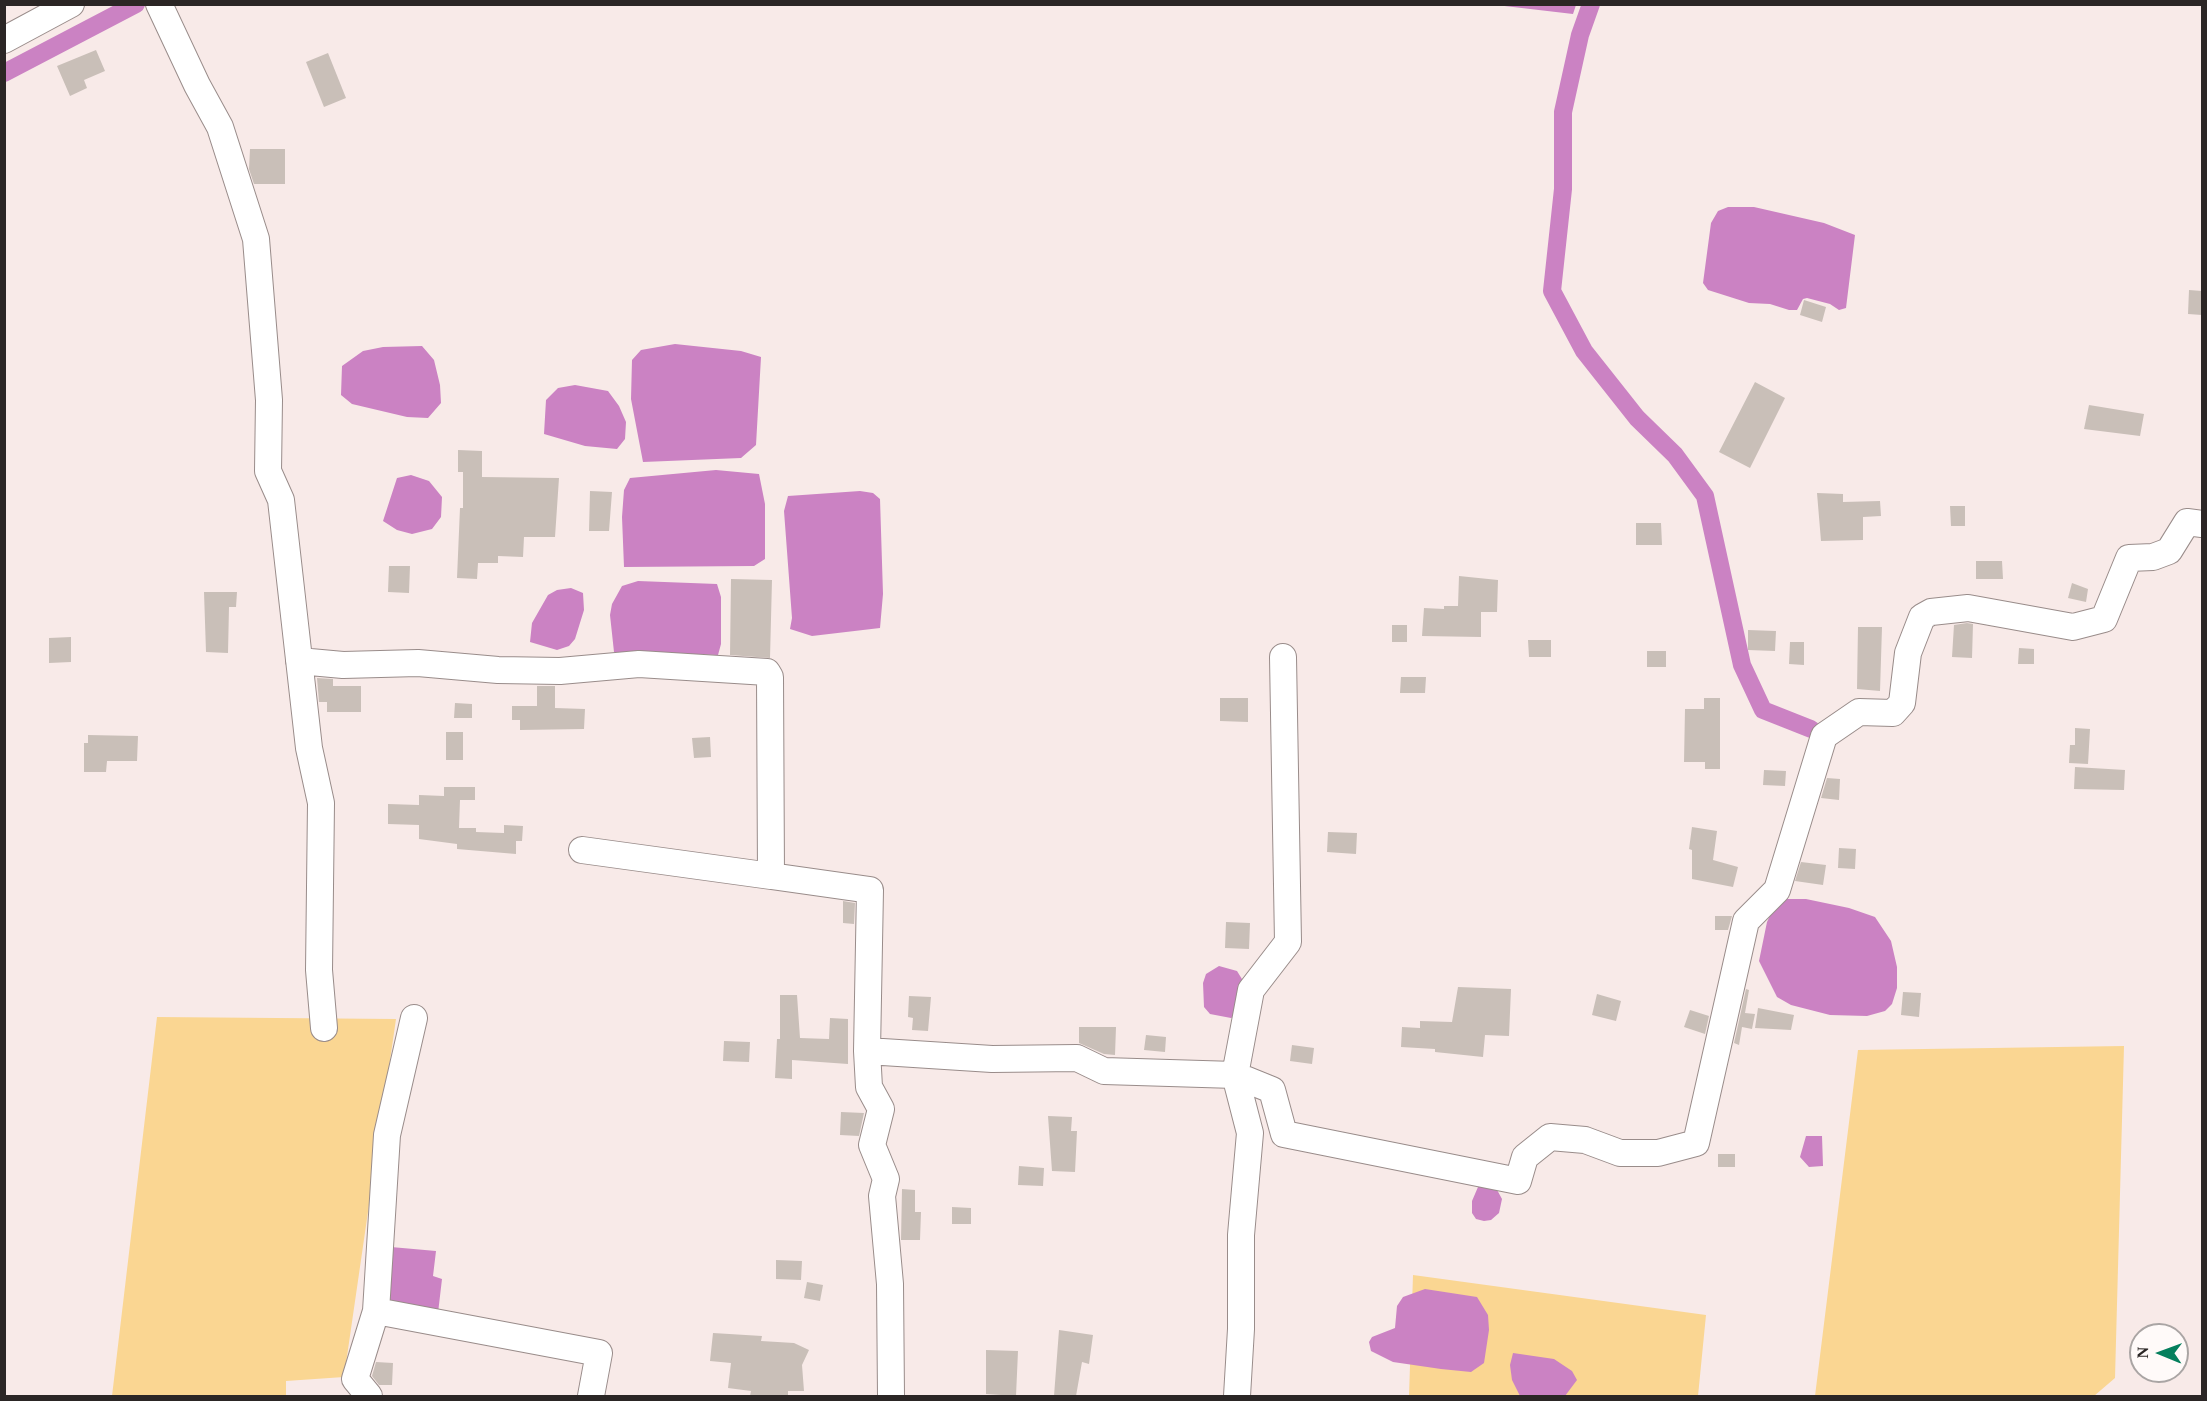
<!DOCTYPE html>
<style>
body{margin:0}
#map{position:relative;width:2207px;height:1401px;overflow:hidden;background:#f8eae8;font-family:Georgia,serif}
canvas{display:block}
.frame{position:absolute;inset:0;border:6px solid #2b2625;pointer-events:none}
.north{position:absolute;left:2129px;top:1323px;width:60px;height:60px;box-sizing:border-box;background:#fffaf9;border:2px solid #aaa5a4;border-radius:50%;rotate:271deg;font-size:16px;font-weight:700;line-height:24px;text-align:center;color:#2b2625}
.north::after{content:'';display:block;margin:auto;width:21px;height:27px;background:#057f5d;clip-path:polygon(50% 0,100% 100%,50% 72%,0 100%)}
</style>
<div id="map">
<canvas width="2207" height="1401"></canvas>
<div class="frame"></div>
<div class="north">N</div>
</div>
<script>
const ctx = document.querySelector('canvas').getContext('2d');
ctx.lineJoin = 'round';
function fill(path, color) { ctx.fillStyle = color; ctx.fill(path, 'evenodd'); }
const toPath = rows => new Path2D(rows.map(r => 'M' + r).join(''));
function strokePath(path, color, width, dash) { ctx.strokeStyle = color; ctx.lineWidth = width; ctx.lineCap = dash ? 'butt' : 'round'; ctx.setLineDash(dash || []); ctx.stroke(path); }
fill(toPath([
 [157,1017,396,1019,344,1377,286,1381,286,1396,112,1396],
 [2124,1046,2115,1378,2094,1396,1815,1396,1858,1050],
 [1413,1275,1706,1315,1698,1396,1409,1396]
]), '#fad692');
fill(toPath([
 [1496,5,1576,5,1573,14],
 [1728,207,1754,207,1824,223,1855,235,1846,308,1839,310,1830,304,1807,298,1803,299,1797,310,1789,310,1770,304,1749,303,1708,290,1703,283,1711,223,1718,211],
 [675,344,741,351,761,357,756,445,741,458,643,462,631,399,632,360,641,350],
 [422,346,434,360,440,385,441,403,428,418,407,417,352,404,341,395,342,366,363,351,383,347],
 [575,385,608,391,619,406,626,422,625,439,617,449,585,446,544,434,546,400,558,388],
 [716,470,759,474,765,504,765,559,754,566,624,567,622,517,624,490,630,478],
 [411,475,429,481,442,497,441,517,432,529,412,534,397,530,383,521,397,478],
 [860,491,873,493,880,499,883,594,880,628,812,636,790,629,792,618,784,511,788,496],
 [638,581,717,584,721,597,721,644,718,655,614,652,610,615,612,604,622,586],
 [571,588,583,593,584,610,575,639,569,646,557,650,530,642,532,623,548,595,557,590],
 [1786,899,1806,899,1849,908,1875,917,1891,941,1897,967,1897,988,1892,1004,1885,1011,1867,1016,1830,1015,1791,1005,1777,997,1759,961,1767,922,1775,905],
 [1219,966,1237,971,1245,984,1236,1016,1231,1018,1210,1014,1204,1007,1203,983,1206,974],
 [1806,1136,1822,1136,1823,1166,1809,1167,1800,1157],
 [1485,1186,1496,1188,1502,1199,1499,1213,1491,1220,1484,1221,1476,1219,1472,1213,1472,1201,1478,1187],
 [391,1247,436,1251,433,1276,442,1279,438,1313,388,1303],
 [1425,1289,1477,1297,1488,1315,1489,1330,1484,1363,1471,1372,1441,1369,1393,1362,1371,1351,1369,1342,1372,1337,1395,1328,1397,1306,1403,1297],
 [1513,1353,1554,1359,1572,1371,1577,1380,1565,1396,1520,1396,1512,1380,1510,1365]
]), '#cb82c3');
strokePath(toPath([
 [1591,4,1580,35,1563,112,1563,189,1552,291,1584,351,1637,418,1675,455,1705,496,1742,665,1763,710,1811,729],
 [4,73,136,4]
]), '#cb82c3', 18);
fill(toPath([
 [96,50,105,71,84,80,87,88,70,96,57,66],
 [328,53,346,98,324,107,306,62],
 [250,149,285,149,285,184,254,184,249,169],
 [2189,290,2202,291,2202,315,2188,314],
 [1804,300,1826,307,1822,322,1800,315],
 [1755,382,1785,398,1750,468,1719,452],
 [2089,405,2144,414,2140,436,2084,429],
 [458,450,482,451,482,477,559,478,555,537,524,537,523,557,498,556,498,563,478,563,477,579,457,578,460,508,463,508,463,472,458,472],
 [590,491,612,492,609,531,589,531],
 [1817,493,1843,494,1843,502,1880,501,1881,516,1863,517,1863,540,1821,541],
 [1950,506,1965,506,1965,526,1951,526],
 [1636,523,1661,523,1662,545,1636,545],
 [1976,561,2002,561,2003,579,1976,579],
 [389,566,410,566,409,593,388,592],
 [1459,576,1498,580,1497,612,1481,612,1481,637,1422,636,1424,608,1444,609,1444,606,1458,606],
 [731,579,772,580,770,658,730,655],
 [2072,583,2088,589,2086,602,2068,598],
 [204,592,237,592,236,607,229,607,228,653,206,652],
 [1967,623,1973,624,1972,658,1952,657,1954,625],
 [1392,625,1407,625,1407,642,1392,642],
 [1858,627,1882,627,1880,691,1857,689],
 [1748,630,1776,631,1775,651,1748,650],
 [71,637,71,662,49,663,49,638],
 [1528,640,1551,640,1551,657,1529,657],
 [1790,642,1804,642,1804,665,1789,664],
 [2019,648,2034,649,2034,664,2018,664],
 [1647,651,1666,651,1666,667,1647,667],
 [1401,677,1426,677,1425,693,1400,693],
 [317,678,333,679,333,686,361,686,361,712,327,712,327,702,319,702],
 [537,686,555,686,555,708,585,709,584,729,520,730,520,720,512,720,512,706,537,706],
 [1220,698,1248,698,1248,722,1220,721],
 [1704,698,1720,698,1720,769,1705,769,1705,762,1684,762,1685,709,1704,709],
 [455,703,472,704,472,718,454,718],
 [2075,728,2090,729,2088,764,2069,763,2070,745,2075,745],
 [446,732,463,732,463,760,446,760],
 [88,735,138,736,137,761,107,761,106,772,84,772,84,743,88,743],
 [710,737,711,757,694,758,692,738],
 [2075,767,2125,770,2124,790,2074,789],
 [1764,770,1786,771,1785,786,1763,785],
 [1827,778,1840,779,1839,800,1821,798],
 [444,787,475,787,475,800,460,800,459,828,476,828,476,832,504,833,504,825,523,826,522,841,516,841,516,854,457,849,457,844,419,839,419,825,388,824,388,804,419,805,419,795,444,796],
 [1692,827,1717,831,1713,860,1738,867,1733,887,1692,879,1692,850,1689,849],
 [1328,832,1357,833,1356,854,1327,852],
 [1839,848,1856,849,1855,869,1838,868],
 [1801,862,1826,865,1823,885,1795,881],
 [843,901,855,903,854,924,843,923],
 [1715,916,1732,916,1728,930,1715,930],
 [1226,922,1250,923,1249,949,1225,948],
 [1458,987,1511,989,1509,1036,1485,1035,1483,1057,1435,1052,1435,1049,1401,1047,1402,1027,1420,1028,1420,1021,1452,1022],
 [1746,989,1749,990,1745,1013,1755,1014,1752,1029,1742,1027,1739,1045,1734,1043],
 [1903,992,1921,993,1919,1017,1901,1015],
 [1597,994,1621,1001,1616,1021,1592,1015],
 [780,995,797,995,800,1038,829,1039,830,1018,848,1019,848,1064,792,1060,792,1079,775,1078,777,1039,780,1039],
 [909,996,931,997,928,1031,912,1030,913,1018,908,1017],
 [1758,1008,1794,1015,1791,1030,1755,1028],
 [1690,1010,1709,1016,1705,1034,1684,1027],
 [1079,1027,1116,1027,1115,1055,1104,1054,1079,1043],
 [1146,1035,1166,1037,1165,1052,1144,1050],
 [724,1041,750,1042,749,1062,723,1061],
 [1292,1045,1314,1048,1312,1064,1290,1061],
 [841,1112,864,1113,859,1136,840,1135],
 [1048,1116,1072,1117,1071,1131,1077,1131,1075,1172,1052,1171],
 [1718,1154,1735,1154,1735,1167,1718,1167],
 [1019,1166,1044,1168,1043,1186,1018,1185],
 [902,1189,915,1190,915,1212,921,1212,920,1240,901,1240],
 [952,1207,971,1208,971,1224,952,1224],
 [776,1260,802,1261,801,1280,776,1279],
 [807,1282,823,1285,820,1301,804,1298],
 [1059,1330,1093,1335,1089,1364,1082,1362,1076,1396,1054,1396],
 [713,1333,762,1336,761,1341,794,1343,809,1350,802,1365,804,1391,788,1391,788,1396,750,1396,751,1391,728,1388,731,1363,710,1361],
 [986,1350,1018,1351,1016,1396,986,1394],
 [376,1362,393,1363,392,1385,379,1385,372,1376]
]), '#c9bfb8');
const minor = toPath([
 [159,4,197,85,220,127,256,239,269,400,268,471,281,500,309,748,321,803,319,970,324,1028],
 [4,40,71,4],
 [299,661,343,665,418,663,498,670,560,671,639,664,767,672,770,677,771,876,870,890,867,1051,992,1059,1077,1058,1104,1071,1235,1075,1272,1090,1284,1134,1518,1181,1525,1157,1550,1137,1585,1140,1620,1153,1658,1153,1696,1143,1746,921,1777,890,1824,736,1859,712,1893,713,1902,703,1908,653,1922,617,1931,612,1968,608,2073,627,2104,619,2129,558,2153,557,2169,551,2187,522,2202,524],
 [582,850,771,876],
 [867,1051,869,1087,881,1109,872,1145,886,1179,882,1196,890,1284,891,1396],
 [376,1311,599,1353,591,1396],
 [369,1396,355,1379,376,1311,387,1135,414,1018],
 [1237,1396,1241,1329,1241,1235,1250,1133,1235,1075,1251,990,1288,942,1283,657]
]);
strokePath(minor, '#998c8a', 28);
strokePath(minor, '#fff', 26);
</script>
